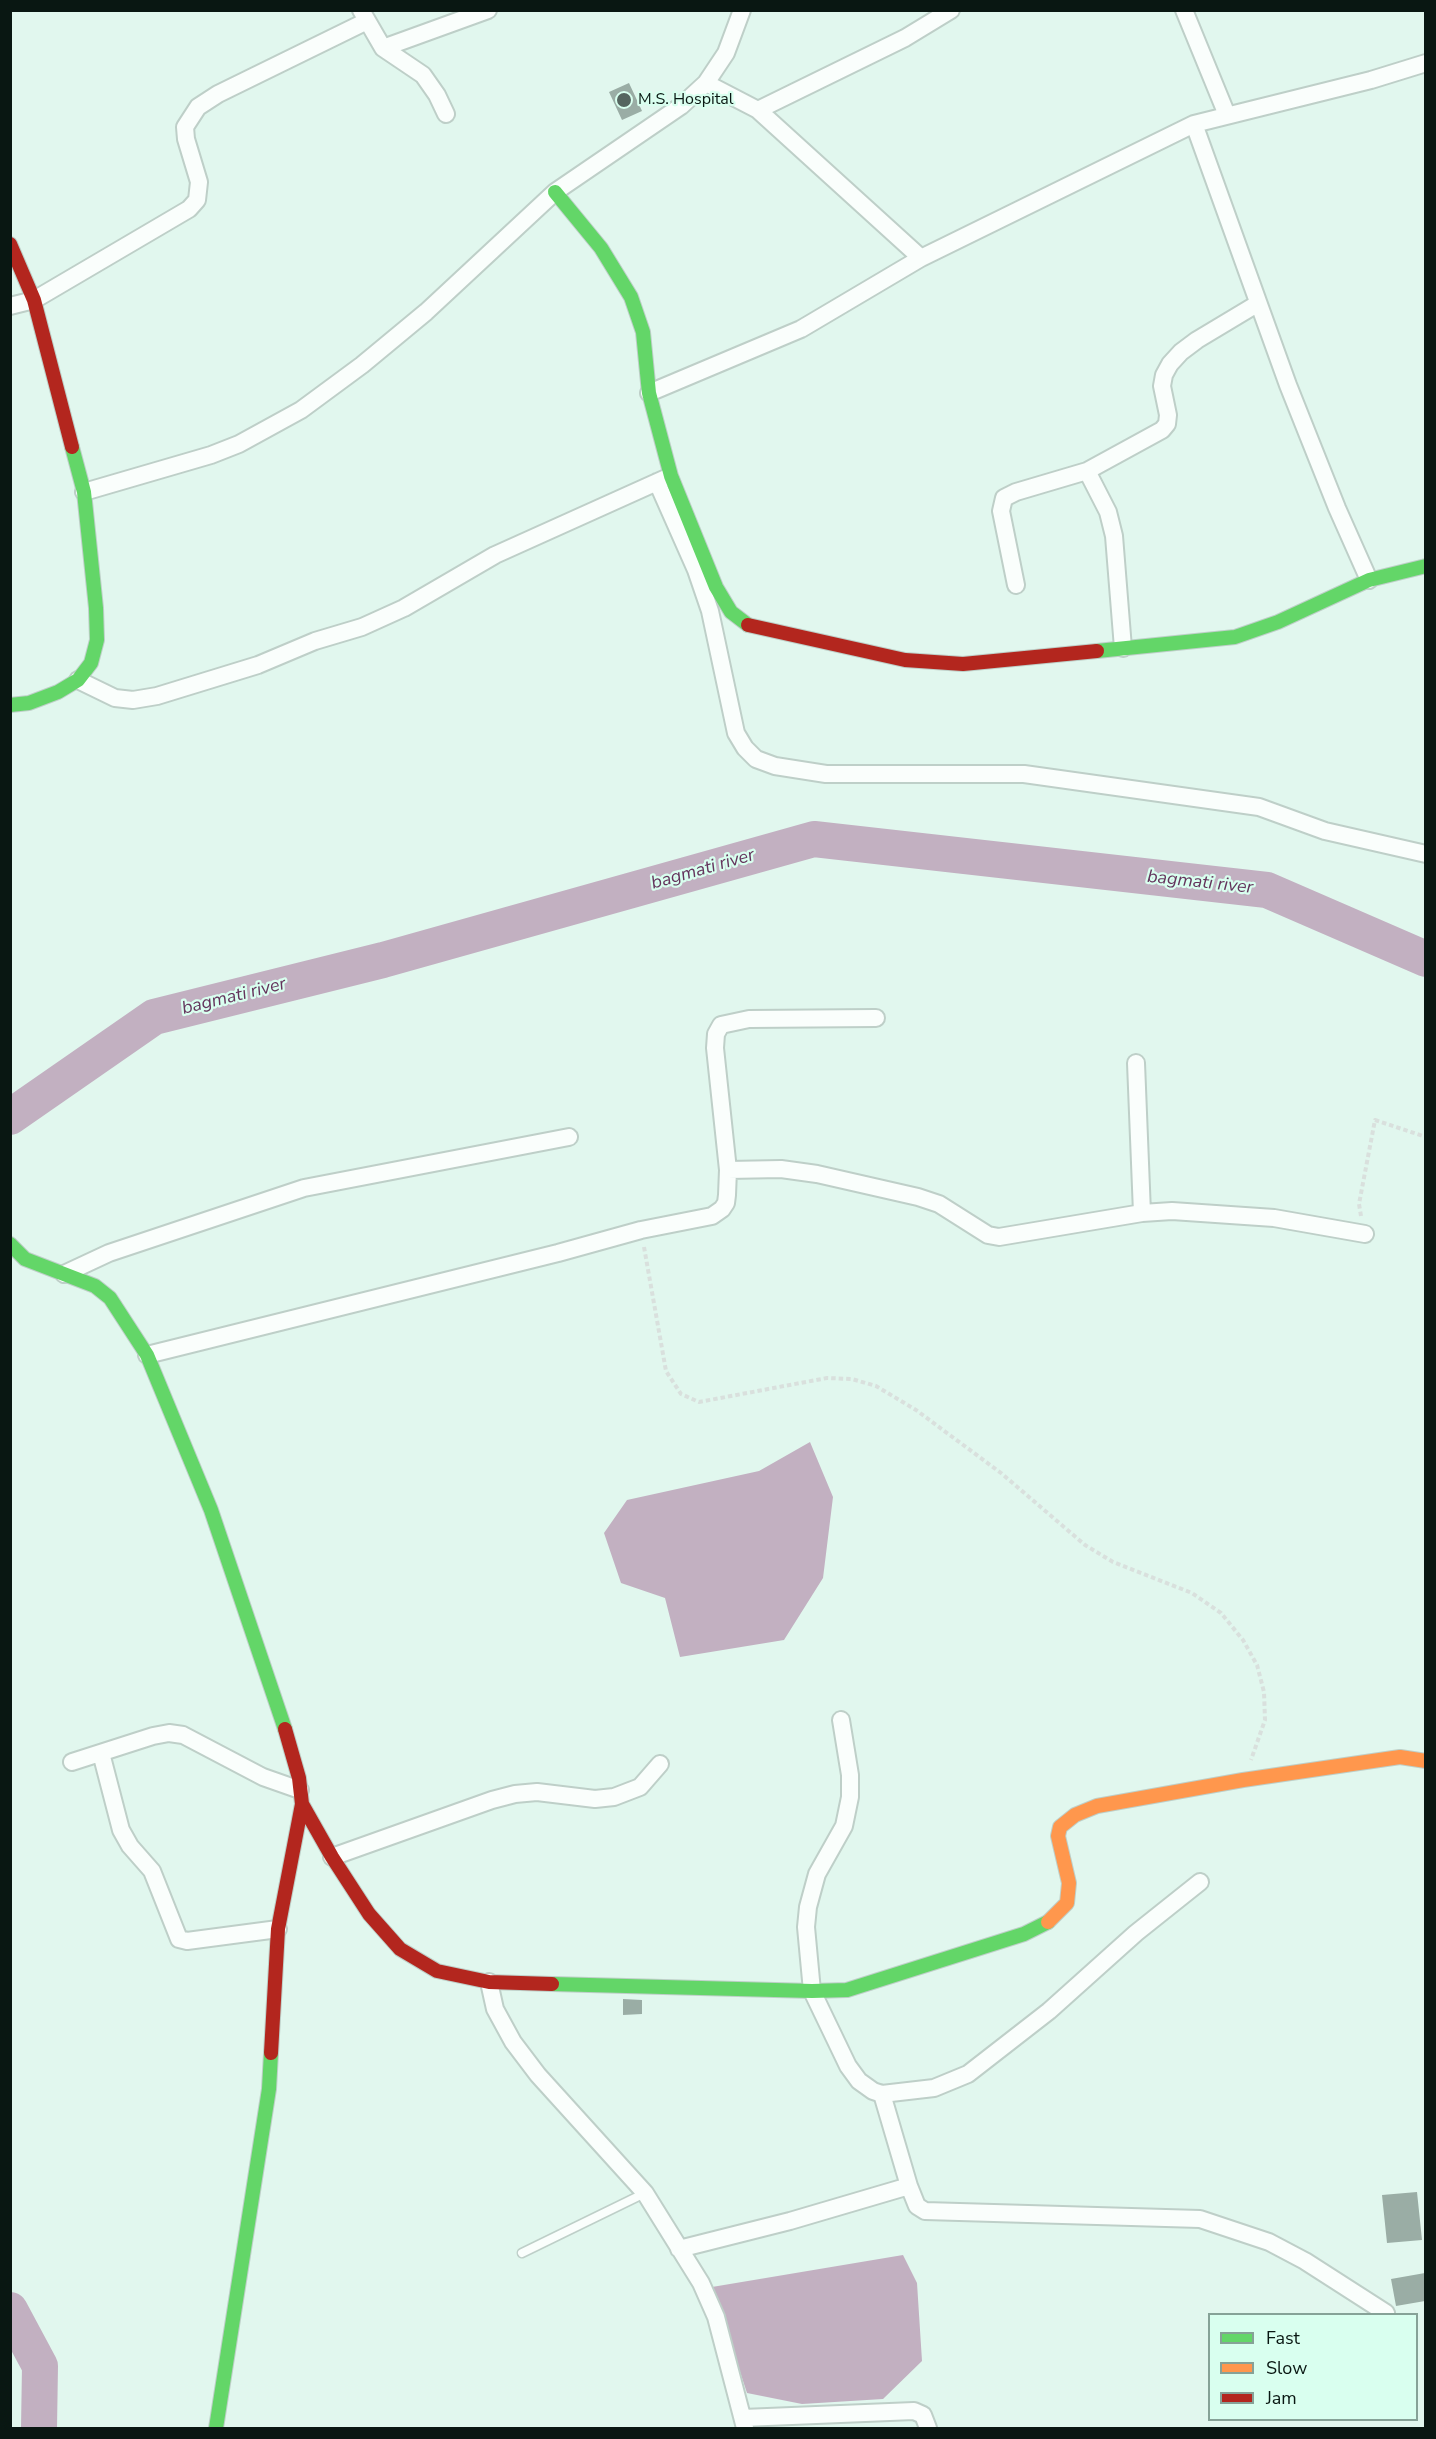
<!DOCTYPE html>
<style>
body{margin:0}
#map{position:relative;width:1436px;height:2439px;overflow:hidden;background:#e1f7ee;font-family:"Nunito Sans",sans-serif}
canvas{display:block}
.frame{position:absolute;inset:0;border:12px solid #091712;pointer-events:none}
.legend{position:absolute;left:1208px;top:2313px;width:210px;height:108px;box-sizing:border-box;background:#d9ffef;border:2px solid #86a297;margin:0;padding:8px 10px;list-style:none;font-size:18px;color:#091712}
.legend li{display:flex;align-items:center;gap:12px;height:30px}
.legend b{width:30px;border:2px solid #86a297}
</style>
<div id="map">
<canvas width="1436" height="2439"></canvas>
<div class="frame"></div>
<ul class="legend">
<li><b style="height:8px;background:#63d668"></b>Fast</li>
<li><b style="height:8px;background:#ff974d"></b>Slow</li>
<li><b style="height:8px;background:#b3261e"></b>Jam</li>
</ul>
</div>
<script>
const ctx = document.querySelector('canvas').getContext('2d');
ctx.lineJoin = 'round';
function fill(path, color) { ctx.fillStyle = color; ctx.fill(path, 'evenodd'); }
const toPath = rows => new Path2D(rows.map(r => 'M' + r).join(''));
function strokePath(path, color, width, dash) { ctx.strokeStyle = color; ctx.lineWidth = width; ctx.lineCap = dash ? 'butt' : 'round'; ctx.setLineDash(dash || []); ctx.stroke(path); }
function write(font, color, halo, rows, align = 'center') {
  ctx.font = font + ' "Nunito Sans",sans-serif'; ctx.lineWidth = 4.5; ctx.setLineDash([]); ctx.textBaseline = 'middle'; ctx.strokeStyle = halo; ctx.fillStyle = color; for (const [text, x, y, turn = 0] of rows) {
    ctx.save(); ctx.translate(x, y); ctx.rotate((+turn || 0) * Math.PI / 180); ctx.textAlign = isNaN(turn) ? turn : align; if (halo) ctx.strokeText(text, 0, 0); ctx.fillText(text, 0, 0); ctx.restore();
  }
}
fill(toPath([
 [810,1442,833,1497,823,1578,784,1640,680,1657,665,1598,621,1583,604,1533,627,1500,759,1471],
 [903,2255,917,2283,922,2361,883,2399,802,2404,747,2393,712,2287]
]), '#c2b0c1');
strokePath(toPath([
 [10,1117,154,1017,383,960,814,839,1267,890,1426,959],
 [10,2310,40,2366,39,2428]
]), '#c2b0c1', 36);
fill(toPath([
 [629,83,642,111,622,120,609,92],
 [623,1999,642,2000,642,2014,623,2015],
 [1417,2192,1422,2240,1387,2243,1382,2195],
 [1425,2273,1425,2301,1396,2306,1391,2279]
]), '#9aada5');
const lane = toPath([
 [522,2253,645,2193]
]);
const street = toPath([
 [361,10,383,48,423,75,437,95,446,114],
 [1184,10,1227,115],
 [383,48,488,10],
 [706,83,758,110,921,258,1194,124,1371,80,1426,63],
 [758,110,905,38,951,10],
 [1194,124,1288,385,1337,508,1369,580],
 [10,306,34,300,189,209,197,200,199,182,186,139,185,127,198,107,218,94,367,21],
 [649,393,801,329,921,258],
 [1087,471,1108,512,1114,536,1123,648],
 [657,482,696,570,710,611,736,733,745,748,756,759,775,766,826,774,1024,774,1259,807,1325,831,1426,854],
 [84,492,211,455,239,444,301,410,362,365,426,312,555,192,681,106,706,83,726,53,742,10],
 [1016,585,1001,511,1004,498,1016,492,1087,471,1162,430,1167,424,1168,415,1162,386,1164,375,1170,364,1181,352,1197,340,1257,304],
 [78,680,115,698,133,700,157,696,258,665,315,641,362,627,404,608,495,555,666,478],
 [1136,1063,1142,1213],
 [728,1170,781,1169,817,1174,918,1197,939,1204,988,1235,999,1237,1142,1213,1172,1211,1274,1218,1365,1234],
 [64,1274,109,1253,304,1188,569,1137],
 [147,1355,558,1253,641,1230,712,1216,722,1209,726,1203,727,1195,728,1170,715,1048,716,1034,721,1025,749,1019,876,1018],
 [841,1720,850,1775,850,1797,844,1826,817,1874,808,1907,806,1927,812,1991,848,2066,859,2081,873,2091,882,2094,934,2088,968,2074,1049,2011,1136,1933,1200,1882],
 [101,1753,121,1830,130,1846,152,1871,179,1939,187,1941,278,1929],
 [72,1762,153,1736,169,1733,183,1735,263,1777,300,1790],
 [332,1857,492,1800,515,1794,537,1792,595,1799,614,1797,640,1787,660,1764],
 [489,1982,495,2009,513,2042,538,2075,645,2193,701,2283,716,2317,745,2428],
 [882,2094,909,2186,917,2206,925,2211,1200,2219,1269,2242,1305,2261,1386,2313],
 [679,2249,790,2221,909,2186],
 [743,2418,914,2411,923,2415,928,2428]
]);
const fast = toPath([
 [555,192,601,248,631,297,643,332,649,393,671,476,716,587,731,612,748,625],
 [1097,651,1235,637,1278,622,1369,580,1426,566],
 [10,705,29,703,58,692,78,680,91,663,97,640,96,608,84,492,72,447],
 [10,1244,25,1259,95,1286,110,1298,147,1355,211,1510,285,1729],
 [552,1984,812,1991,847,1990,1024,1934,1048,1922],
 [216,2428,269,2089,271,2053]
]);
const slow = toPath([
 [1048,1922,1067,1903,1069,1883,1058,1836,1060,1827,1075,1815,1097,1806,1243,1780,1400,1757,1426,1761]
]);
const jam = toPath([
 [10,244,34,300,72,447],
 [748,625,905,660,963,664,1097,651],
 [302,1804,332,1857,369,1914,400,1949,437,1971,489,1982,552,1984],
 [271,2053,278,1929,302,1804,299,1778,285,1729]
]);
strokePath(lane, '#becfc8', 11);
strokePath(street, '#becfc8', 20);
strokePath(fast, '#becfc8', 16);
strokePath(slow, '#becfc8', 16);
strokePath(jam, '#becfc8', 16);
strokePath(toPath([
 [1361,1216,1359,1204,1375,1120,1426,1137],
 [644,1247,666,1371,681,1394,699,1402,827,1378,852,1379,876,1386,916,1410,1001,1473,1085,1545,1113,1562,1192,1593,1221,1613,1243,1640,1257,1665,1264,1692,1265,1720,1251,1760]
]), '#d9e0dd', 4, [4.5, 3]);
strokePath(lane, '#fafefc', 8);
strokePath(street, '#fafefc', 16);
strokePath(fast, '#63d668', 14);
strokePath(slow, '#ff974d', 14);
strokePath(jam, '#b3261e', 14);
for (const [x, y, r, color] of [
 [624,100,8,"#55655f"]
]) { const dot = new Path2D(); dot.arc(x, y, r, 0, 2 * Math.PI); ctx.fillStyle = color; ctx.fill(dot); strokePath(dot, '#d9ffef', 2); }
write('16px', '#091712', '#d9ffef', [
 ["M.S. Hospital",638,100]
], 'left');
write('italic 18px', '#64345c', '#d9ffef', [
 ["bagmati river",703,870,-16],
 ["bagmati river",1200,883,6],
 ["bagmati river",234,997,-14]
]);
</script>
